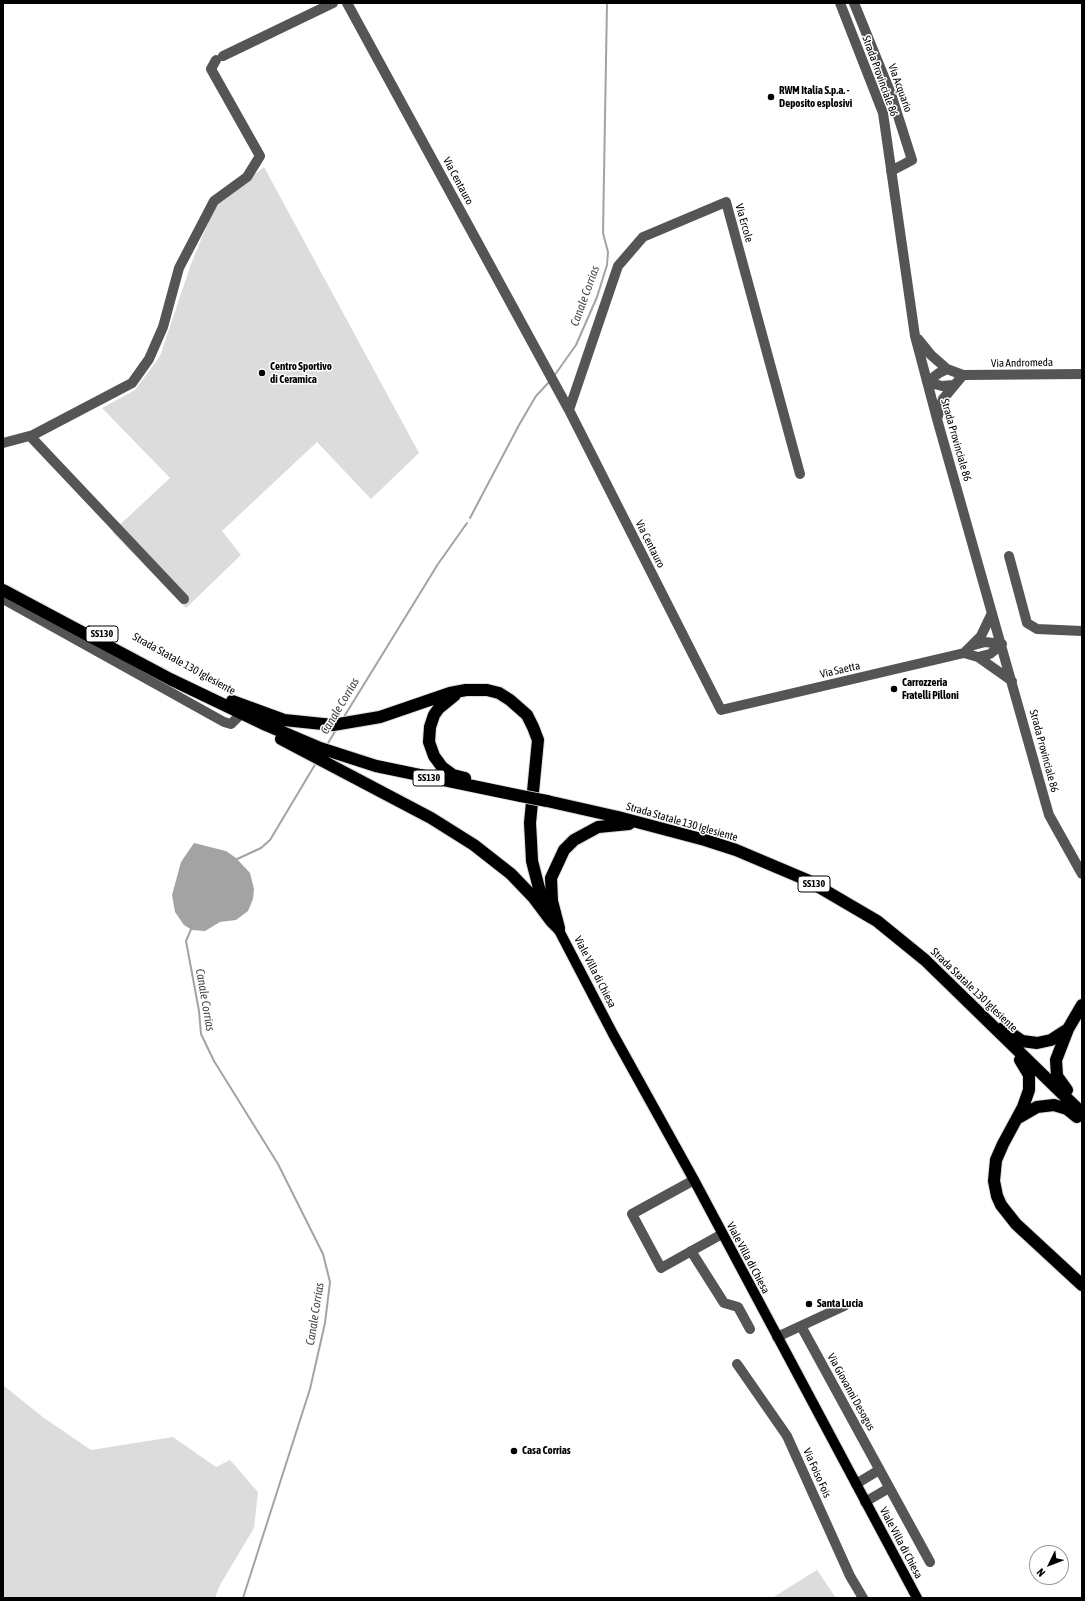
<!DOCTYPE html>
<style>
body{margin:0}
#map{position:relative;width:1085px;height:1601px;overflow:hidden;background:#fff;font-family:"Asap Condensed",sans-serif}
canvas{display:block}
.frame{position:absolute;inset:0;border:4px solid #000;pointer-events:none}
.north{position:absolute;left:1029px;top:1545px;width:40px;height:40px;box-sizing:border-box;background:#fff;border:1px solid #999;border-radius:50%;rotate:227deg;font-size:11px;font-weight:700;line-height:16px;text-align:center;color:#000}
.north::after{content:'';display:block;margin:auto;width:14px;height:18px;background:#000;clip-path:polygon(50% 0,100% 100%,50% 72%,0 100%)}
</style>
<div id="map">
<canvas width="1085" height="1601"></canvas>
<div class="frame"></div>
<div class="north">N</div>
</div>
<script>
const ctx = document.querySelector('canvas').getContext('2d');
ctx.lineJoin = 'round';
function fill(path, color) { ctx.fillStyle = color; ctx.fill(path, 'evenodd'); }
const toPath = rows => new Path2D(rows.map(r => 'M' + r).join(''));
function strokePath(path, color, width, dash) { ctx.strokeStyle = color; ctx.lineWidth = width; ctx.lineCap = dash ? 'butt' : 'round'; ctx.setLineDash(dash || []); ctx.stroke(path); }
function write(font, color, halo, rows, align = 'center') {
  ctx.font = font + ' "Asap Condensed",sans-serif'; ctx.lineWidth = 3; ctx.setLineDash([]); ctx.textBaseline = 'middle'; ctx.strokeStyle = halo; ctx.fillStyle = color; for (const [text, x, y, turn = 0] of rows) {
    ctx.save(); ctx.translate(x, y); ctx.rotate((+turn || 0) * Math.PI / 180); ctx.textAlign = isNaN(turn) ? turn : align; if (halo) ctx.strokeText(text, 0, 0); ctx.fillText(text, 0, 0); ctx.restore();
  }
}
fill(toPath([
 [264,167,419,453,371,499,317,442,222,531,241,555,186,608,112,532,170,478,102,408,135,390,160,356,191,264,215,206],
 [3,1385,44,1418,91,1450,173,1437,216,1467,230,1460,258,1492,254,1528,220,1585,215,1598,3,1598],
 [817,1570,836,1598,772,1598]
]), '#dcdcdc');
fill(toPath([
 [194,843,226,851,236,858,250,873,254,889,253,899,248,911,236,920,220,922,205,931,192,930,184,925,175,912,172,895,181,862]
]), '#a3a3a3');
strokePath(toPath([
 [554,376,576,345,597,297,607,265,608,252,603,233,607,3],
 [470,518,519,425,536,396,550,381],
 [342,720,438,564,467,523],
 [327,745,337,728],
 [235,860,261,848,270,840,316,763],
 [192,927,186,941,199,1011,201,1034,214,1061,278,1164,323,1254,330,1282,325,1323,310,1389,243,1598]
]), '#a3a3a3', 2);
const major = toPath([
 [541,896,613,1034,694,1180,917,1598]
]);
const highway = toPath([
 [3,590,170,679,266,725,320,748,376,766,521,796],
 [455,695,439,708,434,715,430,727,429,742,434,756,442,767,453,775,465,778],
 [232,701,284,720,333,725,380,717,450,693,466,690,487,690,499,693,510,700,527,715,533,727,538,740,530,823,531,841,532,861,541,896],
 [281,739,431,818,474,845,511,874,533,897,551,921,559,929],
 [547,801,618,817,705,840,736,850,807,880,877,921,925,960,1082,1113],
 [559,928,552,901,551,878,564,850,574,840,598,827,629,824],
 [1003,1028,1022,1041,1037,1043,1051,1040,1068,1029],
 [1020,1060,1029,1075,1029,1090,1023,1107,1003,1144,996,1160,994,1181,997,1196,1001,1205,1016,1224,1082,1285],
 [1067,1090,1057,1076,1056,1060,1068,1029,1082,1005],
 [1018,1118,1037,1107,1054,1105,1067,1109,1077,1117]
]);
strokePath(major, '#dbdbdb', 12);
strokePath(highway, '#dbdbdb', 14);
strokePath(toPath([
 [347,3,569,410,721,710,964,653,981,636,992,613],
 [840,3,883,113,915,336,937,419,1049,815,1082,874],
 [854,3,891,94,912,160,891,171],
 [223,56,333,3],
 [918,339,931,355,947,369,963,375,1082,374],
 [927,382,942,386,953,385],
 [927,382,939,373,947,369],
 [569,410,618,266,643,237,726,202,800,474],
 [937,419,943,399,963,375],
 [30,436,184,599],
 [3,443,33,435,132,383,149,359,163,327,179,268,214,201,247,177,260,156,211,69,216,60],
 [1009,556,1027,623,1037,629,1082,631],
 [3,599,224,722,231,724,239,716],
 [974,645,985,642,1002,644],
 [964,653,978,657,1012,681],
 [978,657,990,654,1002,644],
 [694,1180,632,1214,661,1268,722,1234],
 [691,1251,724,1303,738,1307,750,1329],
 [801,1326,930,1562],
 [777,1337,844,1306],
 [737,1364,787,1436,850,1576,863,1598],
 [856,1484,879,1470],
 [865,1502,889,1488]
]), '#555', 10);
strokePath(major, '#000', 10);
strokePath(highway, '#000', 12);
const highwayBridge = toPath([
 [521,796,547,801]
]);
strokePath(highwayBridge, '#dbdbdb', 14, []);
strokePath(highwayBridge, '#000', 12);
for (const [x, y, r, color] of [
 [771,97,4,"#000"],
 [262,373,4,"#000"],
 [894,689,4,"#000"],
 [809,1304,4,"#000"],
 [514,1451,4,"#000"]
]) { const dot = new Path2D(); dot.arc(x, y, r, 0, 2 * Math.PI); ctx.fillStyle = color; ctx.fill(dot); strokePath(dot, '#fff', 1.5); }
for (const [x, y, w] of [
 [102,634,32],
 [429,778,32],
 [814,884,32]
]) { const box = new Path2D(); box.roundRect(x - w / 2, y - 8, w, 16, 3); ctx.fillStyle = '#fff'; ctx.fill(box); strokePath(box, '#000', 1); }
write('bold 10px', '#000', null, [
 ["SS130",102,634],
 ["SS130",429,778],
 ["SS130",814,884]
]);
write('11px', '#000', '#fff', [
 ["Strada Provinciale 86",880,76,70],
 ["Via Acquario",900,88,70],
 ["Via Centauro",458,181,62],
 ["Via Ercole",744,223,74],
 ["Via Andromeda",1022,363,-1],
 ["Strada Provinciale 86",956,440,74],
 ["Via Centauro",650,544,63],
 ["Strada Statale 130 Iglesiente",184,664,29],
 ["Via Saetta",840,670,-13],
 ["Strada Provinciale 86",1044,751,75],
 ["Strada Statale 130 Iglesiente",682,822,16],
 ["Viale Villa di Chiesa",595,972,63],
 ["Strada Statale 130 Iglesiente",974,990,44],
 ["Viale Villa di Chiesa",748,1258,62],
 ["Via Giovanni Desogus",851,1392,61],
 ["Via Foiso Fois",817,1473,66],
 ["Viale Villa di Chiesa",901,1543,62]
]);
write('bold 11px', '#000', '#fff', [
 ["RWM Italia S.p.a. -",779,91],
 ["Deposito esplosivi",779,104],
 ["Centro Sportivo",270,367],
 ["di Ceramica",270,380],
 ["Carrozzeria",902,683],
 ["Fratelli Pilloni",902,696],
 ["Santa Lucia",817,1304],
 ["Casa Corrias",522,1451]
], 'left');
write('italic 12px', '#444', '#fff', [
 ["Canale Corrias",585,296,-70],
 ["Canale Corrias",340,706,-59],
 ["Canale Corrias",205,1000,80],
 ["Canale Corrias",315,1314,-81]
]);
</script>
